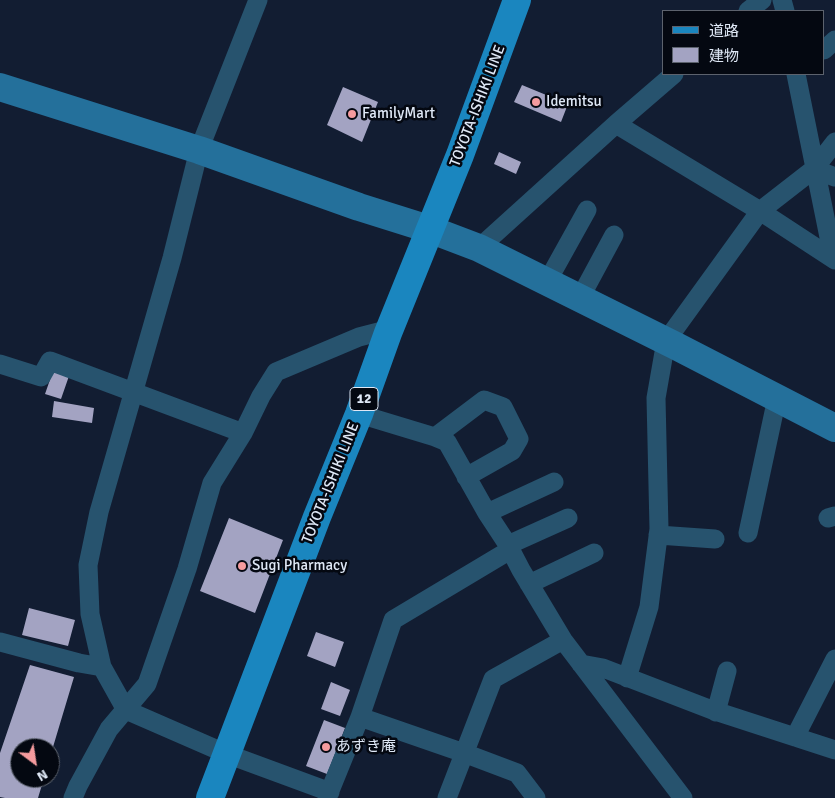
<!DOCTYPE html>
<meta charset="utf-8">
<style>
body{margin:0}
#map{position:relative;width:835px;height:798px;overflow:hidden;background:#121d32;font-family:Signika,"Noto Sans JP",sans-serif}
canvas{display:block}
.legend{position:absolute;left:662px;top:10px;width:162px;height:65px;box-sizing:border-box;background:#040811;border:1px solid #5c626d;margin:0;padding:6px 9px;list-style:none;font-size:15px;color:#dfe8f6}
.legend li{display:flex;align-items:center;gap:10px;height:25px}
.legend b{width:25px;border:1px solid #5c626d}
.north{position:absolute;left:10px;top:738px;width:50px;height:50px;box-sizing:border-box;background:#040811;border:1px solid #5c626d;border-radius:50%;rotate:149deg;font-size:14px;font-weight:700;line-height:20px;text-align:center;color:#dfe8f6}
.north::after{content:'';display:block;margin:auto;width:18px;height:22px;background:#f59b9e;clip-path:polygon(50% 0,100% 100%,50% 72%,0 100%)}
</style>
<div id="map">
<canvas width="835" height="798"></canvas>
<ul class="legend">
<li><b style="height:6px;background:#1a86bf"></b>道路</li>
<li><b style="height:14px;background:#a3a3c2"></b>建物</li>
</ul>
<div class="north">N</div>
</div>
<script>
const ctx = document.querySelector('canvas').getContext('2d');
ctx.lineJoin = 'round';
function fill(path, color) { ctx.fillStyle = color; ctx.fill(path, 'evenodd'); }
const toPath = rows => new Path2D(rows.map(r => 'M' + r).join(''));
function strokePath(path, color, width, dash) { ctx.strokeStyle = color; ctx.lineWidth = width; ctx.lineCap = dash ? 'butt' : 'round'; ctx.setLineDash(dash || []); ctx.stroke(path); }
function write(font, color, halo, rows, align = 'center') {
  ctx.font = font + ' Signika,"Noto Sans JP",sans-serif'; ctx.lineWidth = 5; ctx.setLineDash([]); ctx.textBaseline = 'middle'; ctx.strokeStyle = halo; ctx.fillStyle = color; for (const [text, x, y, turn = 0] of rows) {
    ctx.save(); ctx.translate(x, y); ctx.rotate((+turn || 0) * Math.PI / 180); ctx.textAlign = isNaN(turn) ? turn : align; if (halo) ctx.strokeText(text, 0, 0); ctx.fillText(text, 0, 0); ctx.restore();
  }
}
fill(toPath([
 [522,85,568,104,561,122,514,102],
 [343,87,378,102,362,142,327,125],
 [499,152,521,162,516,174,494,164],
 [53,371,69,376,61,399,45,394],
 [54,401,94,408,92,423,52,417],
 [229,518,283,540,255,613,200,591],
 [29,608,75,620,68,646,22,635],
 [316,632,344,642,335,667,307,656],
 [30,665,74,677,50,757,50,748,20,748,20,778,44,778,38,798,5,798,0,797,0,753],
 [331,682,350,690,340,716,321,709],
 [324,720,345,728,327,774,306,766]
]), '#a3a3c2');
strokePath(toPath([
 [258,0,199,150,172,258,99,512,88,565,90,614,102,667,126,710,227,754,330,792],
 [782,0,785,11],
 [748,11,762,0],
 [824,50,835,40],
 [796,74,831,247,835,254],
 [616,124,760,211,835,260],
 [814,169,835,177],
 [479,248,616,124,674,74],
 [547,282,587,210],
 [580,298,614,235],
 [0,364,41,377,50,361,243,433],
 [359,414,435,437,447,442,487,513,508,545,521,570,563,640,683,798],
 [435,437,484,400,503,407,519,439,512,451,466,477],
 [487,513,554,482],
 [828,518,835,516],
 [748,533,777,398],
 [658,535,715,539],
 [508,545,568,518],
 [529,584,594,553],
 [0,642,79,663,102,667],
 [581,664,603,668,712,710,835,750],
 [627,678,649,607,659,529,656,398,666,341,760,211,814,169,835,142],
 [716,712,727,671],
 [360,717,393,620,510,550],
 [795,737,835,659],
 [73,798,78,786,109,729,147,684,187,569,212,483,243,433,261,396,276,372,359,337,390,329],
 [327,798,360,717,464,753,517,773,536,798],
 [447,798,493,679,563,640]
]), '#27536e', 19);
strokePath(toPath([
 [0,87,199,150,359,207,429,229,479,248,676,346,835,428]
]), '#24709b', 28);
strokePath(toPath([
 [210,798,317,517,359,414,388,333,460,155,517,0]
]), '#1a86bf', 28);
for (const [x, y, r, color] of [
 [536,102,5,"#f59b9e"],
 [352,114,5,"#f59b9e"],
 [242,566,5,"#f59b9e"],
 [326,747,5,"#f59b9e"]
]) { const dot = new Path2D(); dot.arc(x, y, r, 0, 2 * Math.PI); ctx.fillStyle = color; ctx.fill(dot); strokePath(dot, '#040811', 2); }
for (const [x, y, w] of [
 [364,399,28]
]) { const box = new Path2D(); box.roundRect(x - w / 2, y - 11.5, w, 23, 4); ctx.fillStyle = '#040811'; ctx.fill(box); strokePath(box, '#dfe8f6', 1); }
write('bold 14px', '#dfe8f6', null, [
 ["12",364,399]
]);
write('15px', '#dfe8f6', '#040811', [
 ["Idemitsu",546,102],
 ["FamilyMart",362,114],
 ["Sugi Pharmacy",252,566],
 ["あずき庵",336,747]
], 'left');
write('15px', '#dfe8f6', '#040811', [
 ["TOYOTA-ISHIKI LINE",478,106,-69],
 ["TOYOTA-ISHIKI LINE",331,483,-68]
]);
</script>
